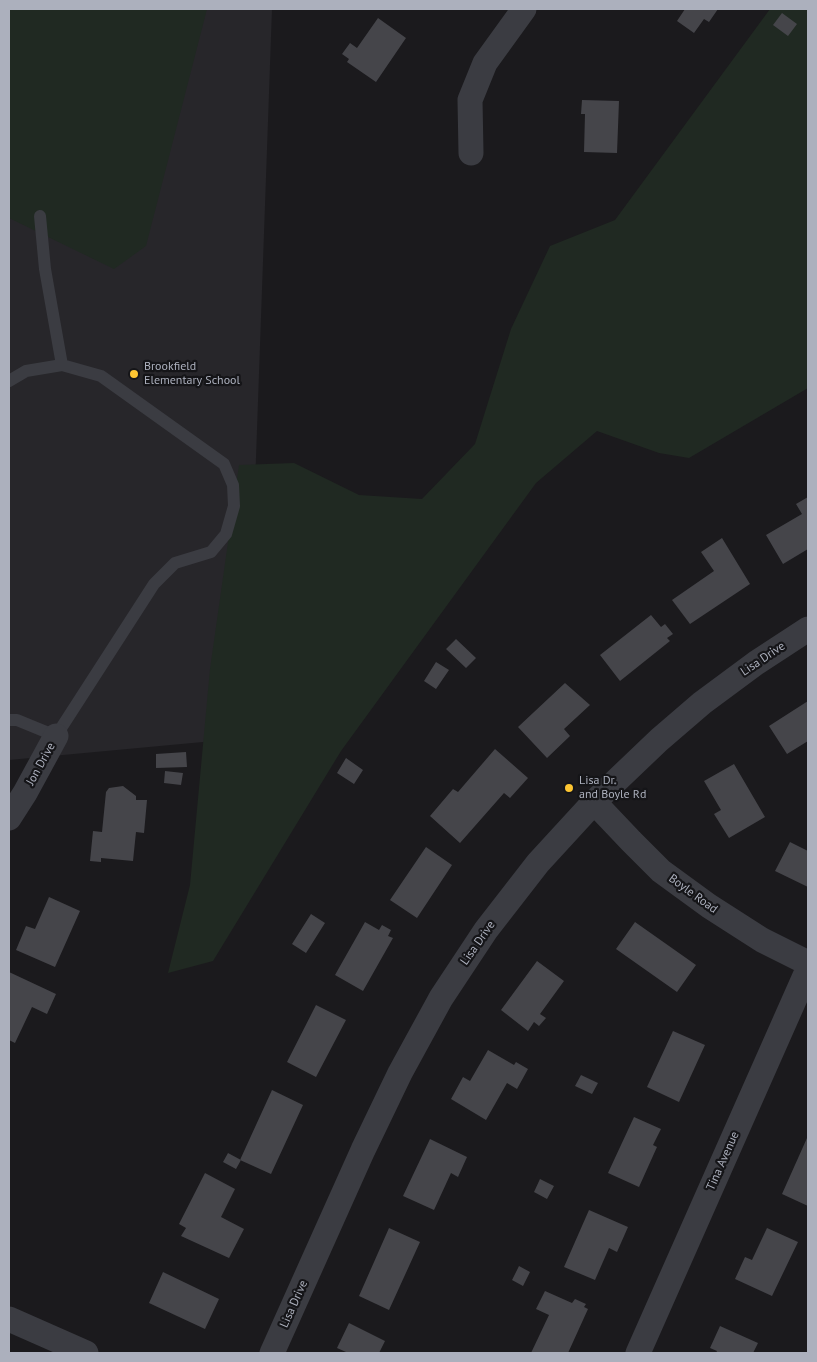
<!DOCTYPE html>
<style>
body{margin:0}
#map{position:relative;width:817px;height:1362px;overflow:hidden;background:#1b1a1d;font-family:"PT Sans",sans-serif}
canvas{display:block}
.frame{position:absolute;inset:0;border:10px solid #acb0bd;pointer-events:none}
</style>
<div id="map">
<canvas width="817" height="1362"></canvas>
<div class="frame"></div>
</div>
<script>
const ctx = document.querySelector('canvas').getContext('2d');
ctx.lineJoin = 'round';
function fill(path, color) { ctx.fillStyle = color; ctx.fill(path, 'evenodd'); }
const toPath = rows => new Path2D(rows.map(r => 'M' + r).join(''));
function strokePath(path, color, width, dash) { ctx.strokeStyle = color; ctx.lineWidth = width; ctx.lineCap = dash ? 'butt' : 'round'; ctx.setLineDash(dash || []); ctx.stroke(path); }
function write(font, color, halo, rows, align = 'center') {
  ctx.font = font + ' "PT Sans",sans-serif'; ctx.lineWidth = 4.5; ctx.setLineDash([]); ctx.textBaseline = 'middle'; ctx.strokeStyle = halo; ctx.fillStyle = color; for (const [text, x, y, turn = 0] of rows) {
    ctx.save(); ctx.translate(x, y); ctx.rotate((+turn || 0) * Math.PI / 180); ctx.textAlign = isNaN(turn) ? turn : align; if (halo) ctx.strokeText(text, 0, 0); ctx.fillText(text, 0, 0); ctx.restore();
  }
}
fill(toPath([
 [9,9,272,9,246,738,9,760]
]), '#27262a');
fill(toPath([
 [9,9,207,9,146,246,114,269,9,218],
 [770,9,808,9,808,388,689,458,659,453,597,431,536,483,341,751,213,961,168,973,190,885,210,669,239,465,294,463,359,495,422,499,475,444,511,329,550,246,615,220]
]), '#202922');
fill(toPath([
 [685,9,718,9,709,22,704,19,694,33,677,21],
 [782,13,797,24,788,36,773,25],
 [378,18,406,38,376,82,347,62,349,59,342,54,350,43,357,48],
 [582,100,619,101,617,153,584,152,585,114,581,114],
 [808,497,808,549,783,564,766,535,802,514,796,504],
 [722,538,750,584,690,624,672,600,714,571,701,552],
 [651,615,661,627,665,624,673,634,667,638,670,641,620,681,600,655],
 [456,639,476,658,466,668,446,649],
 [436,662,449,670,436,689,424,681],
 [565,683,590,705,564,729,570,736,547,758,518,727],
 [808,701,808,741,787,754,769,726],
 [495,749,528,778,510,798,504,793,460,843,430,816,453,789,458,792],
 [186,752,187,767,156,768,156,754],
 [346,758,363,770,354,784,337,773],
 [734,764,765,817,729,838,714,814,721,810,704,781],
 [165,771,183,773,181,785,164,783],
 [123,786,136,796,136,800,147,800,144,833,136,832,133,861,101,858,101,862,90,861,93,831,102,832,106,792,109,788],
 [790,842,808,851,808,887,775,871],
 [426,847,452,865,417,918,390,900],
 [49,897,80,911,55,967,16,950,26,926,35,929],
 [311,914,325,923,306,953,292,944],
 [365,922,379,930,382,925,391,930,388,936,393,938,363,991,335,975],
 [635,922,696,965,677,992,616,949],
 [537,961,564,981,540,1014,546,1018,539,1026,534,1022,528,1031,501,1010],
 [9,972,56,994,47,1014,32,1007,15,1043,9,1040],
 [316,1005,346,1020,316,1077,287,1062],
 [673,1031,705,1045,679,1102,647,1087],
 [488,1050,514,1065,516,1062,528,1069,517,1089,507,1083,486,1120,451,1099,463,1077,470,1081],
 [581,1075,598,1083,592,1094,575,1086],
 [272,1090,303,1105,271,1174,240,1160],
 [634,1117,661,1129,653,1145,657,1147,639,1187,608,1173],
 [807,1138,808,1138,808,1206,782,1194],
 [430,1139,467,1157,458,1177,451,1173,434,1210,403,1196],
 [228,1153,241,1160,236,1169,223,1162],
 [205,1173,235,1189,221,1217,244,1229,229,1258,181,1236,186,1228,179,1224],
 [540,1179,554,1186,547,1199,534,1192],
 [589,1210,628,1227,617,1252,609,1248,595,1280,564,1267],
 [389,1228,420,1242,389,1310,359,1296],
 [767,1228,798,1242,772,1296,735,1279,745,1257,752,1260],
 [519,1266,530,1272,523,1286,512,1280],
 [163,1272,219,1299,205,1329,149,1303],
 [545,1291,572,1303,575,1299,586,1304,584,1307,588,1309,568,1353,531,1353,549,1315,536,1309],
 [349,1323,385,1341,379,1353,345,1353,346,1352,337,1348],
 [720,1326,758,1343,753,1353,716,1353,717,1351,710,1348]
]), '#45454a');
strokePath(toPath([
 [40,216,45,269,62,365],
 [9,381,26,371,62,365,101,376,224,464,233,485,234,506,226,534,211,552,175,563,154,584,56,736,17,720,9,720]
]), '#3b3c42', 12);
strokePath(toPath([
 [471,153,470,100,485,63,524,9],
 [594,802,631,841,661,871,709,906,762,940,808,963],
 [9,818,25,793,56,736],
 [9,1319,86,1353],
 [272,1353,363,1150,400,1073,441,998,486,930,538,863,594,802,659,740,702,703,756,663,808,629],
 [638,1353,808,969]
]), '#3b3c42', 25);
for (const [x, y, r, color] of [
 [134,374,5,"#fdc532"],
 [569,788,5,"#fdc532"]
]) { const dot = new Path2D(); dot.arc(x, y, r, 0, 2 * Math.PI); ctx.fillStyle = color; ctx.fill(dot); strokePath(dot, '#151518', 2); }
write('12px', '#acb0bd', '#151518', [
 ["Brookfield",144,367],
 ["Elementary School",144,381],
 ["Lisa Dr.",579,781],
 ["and Boyle Rd",579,795]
], 'left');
write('12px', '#acb0bd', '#151518', [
 ["Lisa Drive",763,659,-34],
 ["Jon Drive",41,764,-61],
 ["Boyle Road",693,894,36],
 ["Lisa Drive",478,943,-55],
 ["Tina Avenue",723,1161,-66],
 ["Lisa Drive",294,1304,-66]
]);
</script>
